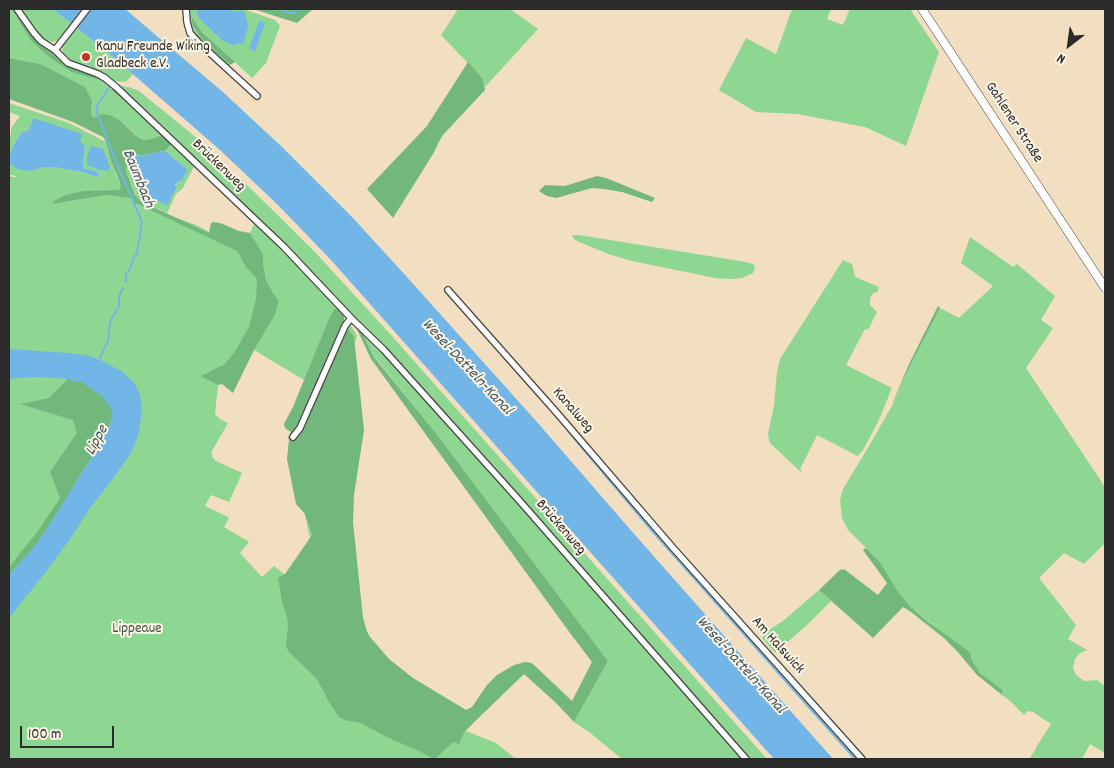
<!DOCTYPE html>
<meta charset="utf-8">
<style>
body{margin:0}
#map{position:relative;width:1114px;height:768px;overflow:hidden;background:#f2dec0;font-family:Dekko,sans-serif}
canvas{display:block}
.frame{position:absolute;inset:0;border:10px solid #2b2b2b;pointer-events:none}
.north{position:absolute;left:1044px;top:20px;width:50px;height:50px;-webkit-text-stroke:4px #fcf5e5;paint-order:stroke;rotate:210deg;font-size:14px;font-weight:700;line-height:20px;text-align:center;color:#2b2b2b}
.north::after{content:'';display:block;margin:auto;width:18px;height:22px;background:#2b2b2b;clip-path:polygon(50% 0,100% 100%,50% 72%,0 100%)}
.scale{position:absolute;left:20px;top:726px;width:94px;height:22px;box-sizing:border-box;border:2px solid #2b2b2b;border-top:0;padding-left:6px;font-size:15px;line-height:18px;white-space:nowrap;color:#2b2b2b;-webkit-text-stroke:4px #fcf5e5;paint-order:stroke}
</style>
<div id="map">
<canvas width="1114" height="768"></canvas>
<div class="frame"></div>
<div class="north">N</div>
<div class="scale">100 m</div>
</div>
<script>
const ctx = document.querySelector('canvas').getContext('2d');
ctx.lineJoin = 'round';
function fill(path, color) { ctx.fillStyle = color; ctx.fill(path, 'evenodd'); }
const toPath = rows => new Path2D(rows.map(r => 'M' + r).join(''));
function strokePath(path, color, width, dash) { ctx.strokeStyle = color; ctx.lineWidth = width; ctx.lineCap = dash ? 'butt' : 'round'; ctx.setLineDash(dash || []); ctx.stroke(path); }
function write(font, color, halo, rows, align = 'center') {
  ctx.font = font + ' Dekko,sans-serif'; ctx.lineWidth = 4; ctx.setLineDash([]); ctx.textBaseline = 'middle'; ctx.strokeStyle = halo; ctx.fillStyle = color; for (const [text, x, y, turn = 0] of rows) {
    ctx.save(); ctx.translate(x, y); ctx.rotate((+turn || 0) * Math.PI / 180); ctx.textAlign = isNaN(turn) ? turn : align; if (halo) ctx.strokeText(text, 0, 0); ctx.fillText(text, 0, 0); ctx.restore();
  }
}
fill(toPath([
 [9,9,12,9,31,41,49,57,90,76,100,80,108,87,110,86,112,88,111,90,135,109,163,134,155,138,146,140,141,139,135,135,122,122,93,118,91,113,92,101,40,64,9,58],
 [19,9,49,9,52,11,54,10,72,24,60,39,56,41,51,42,42,39,38,35],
 [188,9,243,9,275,20,280,26,266,63,252,78,202,32,191,17,193,26,198,34,230,65,227,65,200,40,195,33,189,20],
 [458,9,510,9,538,29,485,87,483,79,441,35],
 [792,9,831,9,827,19,843,25,850,9,910,9,939,52,906,146,865,127,797,114,756,112,719,90,746,38,776,54],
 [75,27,133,74,126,82,112,81,69,60,63,52,62,45],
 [121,86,129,87,139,91,198,139,245,183,314,251,391,335,767,759,749,759,513,491,388,351,261,222],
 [9,103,69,123,106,142,111,161,120,184,137,199,126,171,128,161,139,188,169,203,173,194,177,189,175,185,180,182,187,171,187,169,165,151,172,143,195,164,183,188,176,194,167,213,141,201,166,214,196,225,213,234,237,250,239,255,255,272,262,292,246,345,212,381,218,385,215,414,220,419,228,423,212,451,212,457,216,461,242,473,229,502,211,495,205,506,228,517,229,518,224,527,249,542,240,553,262,577,274,566,284,574,282,576,287,576,310,538,291,449,288,447,292,439,289,436,341,321,351,326,357,336,354,345,349,495,353,557,364,624,369,636,391,662,420,687,473,723,466,731,496,743,516,759,9,759,9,175,12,177,18,177,9,174,9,162,11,165,17,169,27,170,45,167,54,167,82,172,98,177,99,172,83,168,85,146,33,119,29,130,22,132,15,142,9,157,9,138,11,133,11,128,20,116,9,112],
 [255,222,318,286,337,307,329,318,304,380,254,350,275,315,279,301,272,291,266,280,263,263,263,254,250,233],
 [572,235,579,235,746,262,753,264,755,266,753,273,742,278,731,279,715,278,632,261,611,255,579,242,574,239],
 [970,237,1013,267,1017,264,1055,296,1041,320,1053,328,1026,368,1105,487,1105,543,1084,564,1064,553,1039,578,1076,625,1068,639,1087,650,1080,653,1075,659,1073,668,1076,675,1084,681,1097,680,1105,686,1105,753,1090,744,1082,759,1029,759,1036,749,1035,749,1051,724,1033,712,1028,711,1024,715,1010,701,1002,695,1003,690,980,673,970,656,911,607,897,590,879,561,848,530,842,518,840,500,843,489,869,446,894,402,905,376,940,308,959,318,993,286,961,263],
 [843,260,852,264,855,277,879,287,878,291,872,294,870,299,870,305,877,312,868,330,865,329,846,365,892,388,878,422,863,450,858,456,817,435,800,469,803,474,771,444,769,441,768,433,774,406,777,372,780,359],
 [362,332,386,356,485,466,741,757,739,759,622,759,589,732,574,722,608,661,435,432,374,356],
 [819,590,831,601,808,624,775,653,762,638,764,633,783,621]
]), '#8dd793');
fill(toPath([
 [12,9,14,9,55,54,105,79,130,104,130,105,111,90,112,88,110,86,109,87,100,80,72,72,49,57,31,41],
 [253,9,313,9,297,23],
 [191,16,202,32,235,62,230,65,201,38,193,26],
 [9,58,40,64,85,87,92,101,91,113,93,118,103,114,108,115,114,117,122,122,135,135,141,139,146,140,155,138,163,134,172,143,165,151,158,152,145,155,131,156,128,160,126,171,135,195,140,201,209,233,211,223,213,222,220,223,239,231,250,233,263,254,263,263,266,280,272,291,279,301,275,315,254,350,233,393,222,384,218,385,201,376,225,364,236,350,249,327,256,299,257,279,246,267,237,251,133,202,130,198,106,195,51,204,56,200,65,195,84,191,119,190,121,187,119,180,111,161,106,142,103,137,73,122,9,99],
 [468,62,483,79,485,90,442,136,433,154,393,218,367,189,427,126],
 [597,176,606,178,655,198,652,202,622,192,604,189,592,188,556,198,547,196,539,191,545,185,565,186],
 [938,306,940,308,905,376,893,403,893,402,909,364],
 [337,307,344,315,344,324,354,337,364,430,354,495,353,522,363,618,367,632,370,637,389,659,413,678,466,710,472,707,487,685,497,675,514,665,525,662,531,663,534,665,572,701,592,662,570,633,371,359,354,323,362,332,374,357,435,432,608,661,574,722,556,703,524,674,464,732,459,744,453,742,437,757,437,759,434,759,425,754,387,737,361,723,345,720,339,717,329,702,317,679,288,651,286,645,288,625,287,617,282,601,278,578,285,574,312,535,305,514,296,504,287,459,289,440,288,438,291,432,285,428,284,424,293,407,329,318,334,310],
 [68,379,82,382,102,395,112,410,112,419,108,429,94,453,47,529,30,552,9,575,9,567,38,531,60,498,50,472,77,433,73,420,20,404,49,398],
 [866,548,880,562,897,590,911,607,927,621,967,650,971,654,971,658,980,673,1003,690,1002,695,977,675,957,651,945,639,911,612,903,607,873,638,819,590,841,569,842,570,844,569,878,595,887,583,863,550]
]), '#72b87d');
fill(toPath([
 [49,9,125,9,224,93,282,147,353,218,406,276,537,422,635,535,833,759,774,759,331,260,278,205,220,150,119,62,54,10,52,11],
 [197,9,225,9,238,12,240,10,245,13,248,26,246,34,243,44,238,43,236,45,232,45,222,40,199,18,197,14],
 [259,21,265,23,255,51,249,49],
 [33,118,82,134,80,141,85,146,83,168,99,172,98,177,82,172,54,167,45,167,27,171,17,169,11,165,9,162,9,157,15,142,22,132,29,130],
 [91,146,103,149,110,167,108,171,100,170,87,165,87,156],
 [165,151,187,169,187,171,182,180,176,184,175,185,177,188,173,194,169,203,166,205,143,193,139,188,128,161,131,156,145,155,158,152],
 [9,349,69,353,90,356,102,361,123,372,135,384,140,395,142,412,138,436,131,453,112,480,90,508,72,536,45,573,9,618,9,575,30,552,47,529,94,453,108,429,112,418,112,410,102,396,82,382,59,378,32,377,9,379]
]), '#72b6e8');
strokePath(toPath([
 [280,9,289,13,293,13,299,9],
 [109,88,98,104,97,108,97,113,114,157,142,222,137,253,133,259,130,269,126,274,126,282],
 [98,362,108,341,110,322,119,306,119,296,123,288],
 [568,431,653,532,855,759]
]), '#72b6e8', 2);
const street = toPath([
 [17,9,34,33,41,41,55,50,68,63,98,74,105,78,116,87,284,247,351,318,384,350,518,499,746,759],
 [186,9,187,22,190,33,199,43,257,96],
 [55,50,87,9],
 [448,290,557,413,674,549,862,759],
 [293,437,300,428,345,326,351,318]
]);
const secondary = toPath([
 [922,9,1105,288]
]);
strokePath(street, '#494641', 8);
strokePath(secondary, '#494641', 9);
strokePath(street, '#fff', 5.5);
strokePath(secondary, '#fff', 8);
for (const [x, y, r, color] of [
 [86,57,5,"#c8321e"]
]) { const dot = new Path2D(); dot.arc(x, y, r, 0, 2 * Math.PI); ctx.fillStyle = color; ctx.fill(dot); strokePath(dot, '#fcf5e5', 2); }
write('15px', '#2b2b2b', '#fcf5e5', [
 ["Kanu Freunde Wiking",96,48],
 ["Gladbeck e.V.",96,65]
], 'left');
write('15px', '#2b2b2b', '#fcf5e5', [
 ["Gahlener Straße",1013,123,57],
 ["Brückenweg",218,166,44],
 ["Kanalweg",572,411,49],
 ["Brückenweg",560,528,49],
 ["Am Halswick",777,646,48]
]);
write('15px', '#445645', '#fcf5e5', [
 ["Lippeaue",137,630]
]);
write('italic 16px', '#405564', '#fcf5e5', [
 ["Baumbach",137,179,68],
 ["Wesel-Datteln-Kanal",466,368,47],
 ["Lippe",98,441,-62],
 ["Wesel-Datteln-Kanal",740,666,48]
]);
</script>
